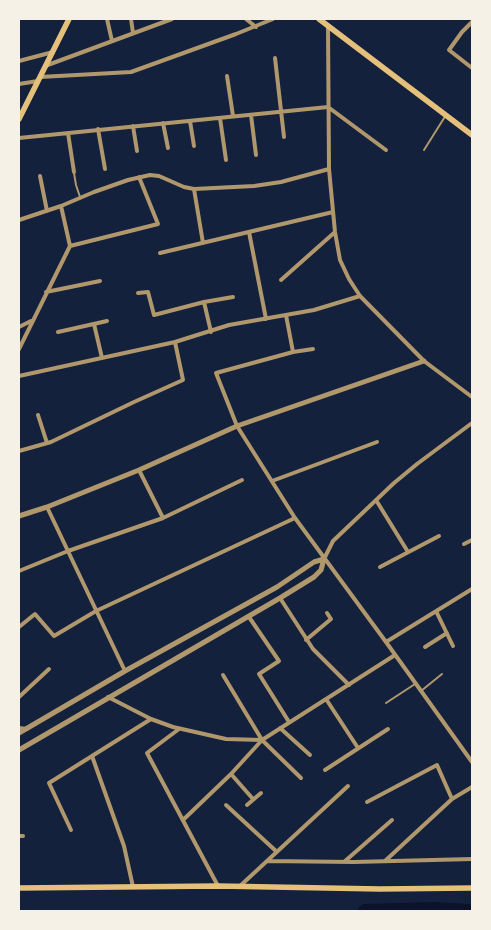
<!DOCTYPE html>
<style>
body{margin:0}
#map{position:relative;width:491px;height:930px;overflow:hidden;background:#14213d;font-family:Jost,sans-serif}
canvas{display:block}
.frame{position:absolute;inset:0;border:20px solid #f6f1e7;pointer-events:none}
</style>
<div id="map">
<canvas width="491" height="930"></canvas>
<div class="frame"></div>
</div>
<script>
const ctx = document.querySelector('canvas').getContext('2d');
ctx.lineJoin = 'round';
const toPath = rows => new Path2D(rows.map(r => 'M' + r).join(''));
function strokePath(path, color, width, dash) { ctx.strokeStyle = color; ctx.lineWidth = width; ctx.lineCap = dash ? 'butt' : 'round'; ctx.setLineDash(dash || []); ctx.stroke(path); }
strokePath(toPath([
 [365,911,435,909,469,911]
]), '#0b132b', 14);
strokePath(toPath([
 [424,150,446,115],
 [74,173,76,185,80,197],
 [421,691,442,674],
 [386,703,415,684]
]), '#b1986c', 2);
strokePath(toPath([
 [107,19,112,41],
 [131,19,133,33],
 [246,19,256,27],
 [472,22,462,32,449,50,472,68],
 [328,26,329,169,335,232,340,260,349,279,360,296,424,361,472,397],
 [275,58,284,137],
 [19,61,53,52],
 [45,66,172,19],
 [227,76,233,116],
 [40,77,131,72,236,34,273,19],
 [19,84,38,81],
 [251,115,256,155],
 [220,118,226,160],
 [190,121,194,146],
 [163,123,168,148],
 [133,126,137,151],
 [98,129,105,169],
 [68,133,74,172],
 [19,138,328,107,386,150],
 [40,176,47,211],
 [194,189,203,243],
 [19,220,61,206,94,192,128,180,150,175,159,176,184,187,194,189,254,186,281,182,329,169],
 [249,232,266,319],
 [70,246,158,224,139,177],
 [160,253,333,212],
 [281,280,335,232],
 [46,292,100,281],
 [138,293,148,292,154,315,204,302],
 [286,315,293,352],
 [94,324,102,358],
 [19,327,31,321],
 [58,332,107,321],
 [211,332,204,302,233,297],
 [19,349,70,246,61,206],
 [313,349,293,352,216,373,237,426,295,518,386,642,472,762],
 [19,376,175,342,229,325,314,310,360,296],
 [38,415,47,443],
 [19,451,51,442,134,402,183,380,175,342],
 [139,470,163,518],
 [272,481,377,442],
 [376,500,408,552],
 [47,507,125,671],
 [464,544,472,540],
 [324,559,333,541,394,483,417,464,472,423],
 [380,567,439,536],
 [19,571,68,551,163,518,242,480],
 [280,598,313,649,349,685],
 [436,611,453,646],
 [249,617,279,661,259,674,289,722],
 [19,627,35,614,54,636,96,611,295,518],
 [306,640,331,619,327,613],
 [386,642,472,589],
 [425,647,447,633],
 [223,675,262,740,301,778],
 [19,697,49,669],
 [108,697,151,719,173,727,226,739,262,740],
 [326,699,358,748],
 [19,728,27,729],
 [280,728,310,755],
 [179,729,147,753,218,886],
 [92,756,124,846,133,887],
 [325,770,388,729],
 [231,774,253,799],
 [367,802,437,765,452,799],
 [226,805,277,852],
 [247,805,261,793],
 [183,820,231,774,262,740,395,655],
 [71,830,49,783,151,719],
 [19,836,23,836],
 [267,861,354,862,472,859],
 [385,861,452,799,472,787],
 [344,862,392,820],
 [240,886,348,786]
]), '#b1986c', 4);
strokePath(toPath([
 [19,516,47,507,139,470,237,426,424,361],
 [19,733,125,671,277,587,314,562,324,559,321,570,314,577,280,598,19,750]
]), '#b1986c', 5);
strokePath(toPath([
 [319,19,472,135],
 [19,119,69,19],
 [19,888,218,886,380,889,472,888]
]), '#e5c07b', 5.5);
</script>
